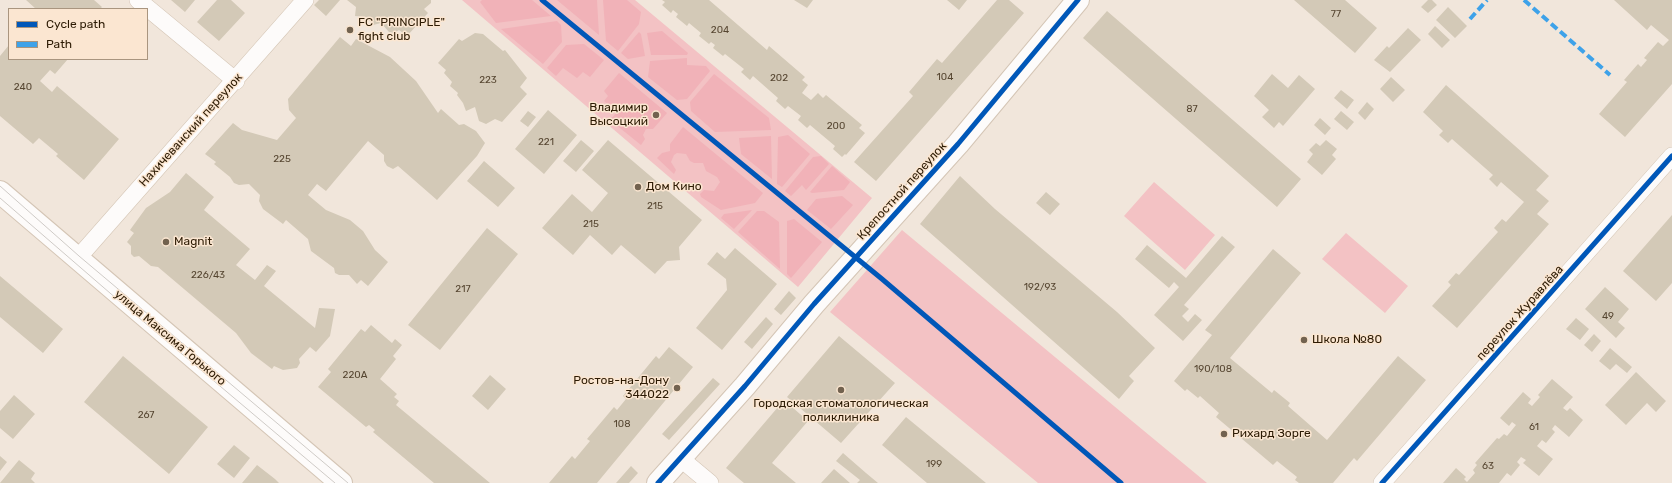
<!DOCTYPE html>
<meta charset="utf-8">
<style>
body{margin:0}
#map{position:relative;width:1672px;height:483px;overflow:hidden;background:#f1e6db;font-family:Rubik,sans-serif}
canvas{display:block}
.legend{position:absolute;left:8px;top:8px;width:140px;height:52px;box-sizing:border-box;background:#fbe6d1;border:1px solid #a9957f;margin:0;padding:5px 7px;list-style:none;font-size:12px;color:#2d1b04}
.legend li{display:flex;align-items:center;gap:8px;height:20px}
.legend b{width:20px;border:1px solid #a9957f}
</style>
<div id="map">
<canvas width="1672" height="483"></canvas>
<ul class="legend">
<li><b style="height:5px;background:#0057b8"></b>Cycle path</li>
<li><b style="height:5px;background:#3ea2e9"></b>Path</li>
</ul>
</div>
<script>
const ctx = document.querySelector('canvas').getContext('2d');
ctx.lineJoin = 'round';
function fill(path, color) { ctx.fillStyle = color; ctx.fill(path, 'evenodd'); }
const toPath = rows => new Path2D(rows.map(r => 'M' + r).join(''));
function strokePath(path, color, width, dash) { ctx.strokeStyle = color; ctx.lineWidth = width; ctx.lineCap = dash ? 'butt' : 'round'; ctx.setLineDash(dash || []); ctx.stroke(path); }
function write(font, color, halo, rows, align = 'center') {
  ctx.font = font + ' Rubik,sans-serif'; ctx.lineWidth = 3; ctx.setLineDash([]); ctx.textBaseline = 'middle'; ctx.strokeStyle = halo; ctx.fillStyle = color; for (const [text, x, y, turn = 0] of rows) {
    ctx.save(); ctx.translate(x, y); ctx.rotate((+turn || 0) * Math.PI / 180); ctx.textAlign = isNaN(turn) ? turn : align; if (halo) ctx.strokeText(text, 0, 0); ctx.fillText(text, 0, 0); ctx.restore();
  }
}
fill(toPath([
 [462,0,635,0,872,198,798,287],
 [1154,182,1215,235,1185,270,1124,216],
 [902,230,1132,421,1207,483,1038,483,830,312],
 [1346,233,1408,286,1385,313,1322,259]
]), '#f3c2c4');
fill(toPath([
 [482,0,532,0,551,16,496,23,480,2],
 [557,0,597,0,599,35],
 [603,0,627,0,641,12,639,24,618,51,606,41],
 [557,21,561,25,562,42,543,64,501,29],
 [662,31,688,53,687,55,651,55,647,33],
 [639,32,641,34,645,56,628,59,621,53],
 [584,44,604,60,590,77,583,72,577,78,563,68,556,76,547,68,566,45],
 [687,58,687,65,706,66,710,71,687,99,677,100,648,77,650,61],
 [619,73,667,113,653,129,646,129,643,135,645,139,641,145,610,120,617,112,604,101,608,96,604,91],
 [714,74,769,118,771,130,715,132,691,111,690,102],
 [683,127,763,193,755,203,721,210,701,197,700,194,704,190,714,191,720,182,717,177,706,171,703,163,694,163,690,161,686,154,677,153,674,155,671,162,676,170,674,174,657,158,662,153,670,151,670,144],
 [788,135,810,154,782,187,777,184,778,137],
 [771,136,772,179,741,154,739,138],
 [821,156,829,164,806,190,802,185,791,196,785,191,813,157],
 [832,166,850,182,844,190,812,193,810,192],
 [842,196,853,205,831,229,807,210,816,199],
 [752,210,734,229,721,218,724,214],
 [757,211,764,211,779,222,780,269,738,232],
 [794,219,822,242,791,278,787,274,787,221]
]), '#f1b2b8');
fill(toPath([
 [26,0,94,0,102,7,100,9,36,9],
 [171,0,195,0,185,12],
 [217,0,231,0,245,13,219,41,197,22],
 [319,0,340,0,326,16,314,5],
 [347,0,431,0,431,3,424,9,428,13,407,36,399,30,394,33,389,32,381,23,373,25,366,17,355,16,356,7],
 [662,0,709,0,767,50,769,46,805,77,802,80,808,85,802,93,811,100,818,93,823,98,826,95,862,125,859,128,865,133,846,155,845,154,842,157,833,149,835,146,810,125,807,128,798,120,801,116,788,106,785,109,776,101,778,98,753,76,750,80,741,72,744,69,725,54,723,56,713,48,715,45,711,42,709,44,699,36,701,33,689,23,687,26,676,17,678,14,673,10,671,13,662,5,665,2],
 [794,0,813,0,807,8],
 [947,0,967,0,959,10],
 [997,0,1009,0,1024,13,876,181,854,162,913,96,909,92,937,59,942,63],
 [1294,0,1345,0,1377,28,1355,53],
 [1428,0,1432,0,1437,5,1428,13,1421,7],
 [1614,0,1672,0,1672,84,1625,137,1599,114,1627,82,1624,80,1638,64,1641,67,1647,60,1644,58,1658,42,1663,46,1669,40,1651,25,1647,30],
 [1448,7,1467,26,1455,38,1436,20],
 [1107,11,1301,179,1277,207,1083,38],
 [1435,26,1450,40,1442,48,1428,34],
 [1408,28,1421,40,1390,72,1374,60,1387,46,1389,48],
 [475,33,483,34,503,51,505,50,527,78,520,87,527,94,502,122,495,119,486,124,479,121,475,107,466,111,463,103,457,95,458,93,450,86,452,82,444,73,446,70,438,63,459,39,462,41],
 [340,37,351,46,356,39,390,57,416,81,438,113,441,109,459,125,464,124,476,131,485,143,477,156,437,200,398,166,393,169,387,166,384,161,384,155,368,141,326,191,317,184,308,195,326,210,350,220,363,231,375,250,388,262,368,286,361,280,357,284,349,275,339,275,335,273,334,268,311,251,308,239,286,220,283,224,263,209,259,201,260,195,249,184,239,185,234,183,230,177,214,164,216,162,205,154,233,123,242,130,277,140,296,118,289,110,288,99],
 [9,45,9,59,68,59,55,74,50,70,40,81,52,92,57,86,119,139,84,180,56,156,58,154,39,138,33,144,0,116,0,56],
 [1272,74,1288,88,1299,75,1315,89,1283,126,1279,122,1274,128,1262,117,1269,110,1254,96],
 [1391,77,1405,90,1393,102,1380,89],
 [1446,85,1549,176,1536,190,1549,201,1537,214,1549,224,1457,328,1432,306,1451,285,1448,282,1456,273,1459,275,1498,232,1494,228,1502,219,1506,222,1524,202,1501,182,1497,187,1489,179,1493,175,1452,139,1448,143,1439,135,1443,131,1423,112],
 [1341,90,1354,100,1347,109,1334,98],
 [1367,102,1374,109,1365,120,1358,113],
 [548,110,577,135,544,174,515,149],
 [528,111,536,117,528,127,520,121],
 [1341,111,1354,122,1347,130,1334,119],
 [1320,118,1331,128,1325,135,1314,125],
 [581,140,594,151,576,172,563,161],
 [608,140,702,220,679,247,680,260,667,261,655,274,621,245,612,255,590,235,573,255,542,228,572,194,592,212,608,193,582,170],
 [1326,140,1337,149,1332,155,1336,159,1322,175,1307,162,1313,154,1309,150,1316,143,1320,146],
 [484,161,515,188,498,207,467,181],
 [186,173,214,197,204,210,250,249,236,265,255,280,267,265,276,271,264,286,315,328,319,308,335,309,330,336,316,352,310,347,299,359,300,363,297,368,283,370,274,366,272,369,251,353,236,333,158,267,151,266,139,256,134,257,131,254,131,246,127,242,134,233,130,230,146,208,170,192],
 [960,176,995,209,1117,312,1155,348,1129,376,1134,381,1119,399,920,224],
 [1046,192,1060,204,1050,215,1036,203],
 [1672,215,1672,283,1656,301,1623,271],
 [487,228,518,254,440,350,408,325],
 [1222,236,1235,247,1184,305,1189,309,1182,316,1188,322,1195,314,1202,320,1183,341,1154,315,1179,287,1174,282,1169,288,1135,259,1147,245,1186,278],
 [735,248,777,284,722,350,696,328,727,290,726,279,707,264,717,252,725,259],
 [1273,249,1301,273,1230,358,1272,393,1274,390,1290,403,1288,406,1327,440,1398,356,1426,380,1357,461,1354,458,1333,483,1299,483,1295,480,1297,477,1277,461,1273,465,1216,417,1219,413,1200,396,1198,398,1187,389,1185,391,1174,381,1212,335,1205,330],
 [0,276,63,329,43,353,0,317],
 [1605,287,1629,309,1618,322,1625,328,1616,338,1585,309],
 [789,291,796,298,781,315,774,309],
 [766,317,773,324,752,349,744,342],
 [1576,318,1589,329,1580,340,1566,329],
 [371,325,392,343,395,339,402,345,393,356,396,359,380,379,397,394,394,397,399,401,396,405,490,483,434,483,373,432,375,430,369,425,366,427,318,387,331,372,328,369,361,329,365,332],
 [1594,334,1601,341,1592,352,1584,345],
 [839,336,895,383,841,443,787,397],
 [669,347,693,367,597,483,549,483,572,456,575,459,590,441,587,439,614,407,617,410,626,399,623,396,656,356,659,359],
 [1610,348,1632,367,1627,373,1616,364,1610,370,1599,361],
 [123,356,208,427,169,474,84,402],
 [1636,372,1666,401,1656,412,1647,403,1626,425,1605,405],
 [490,375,506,389,488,410,472,396],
 [713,378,720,384,669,440,662,434],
 [1552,379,1573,397,1563,408,1567,411,1570,408,1583,420,1569,437,1555,425,1552,429,1555,432,1546,443,1542,440,1537,446,1553,459,1539,476,1523,463,1526,460,1521,457,1517,462,1520,465,1511,476,1507,473,1499,483,1443,483,1456,468,1466,477,1464,479,1467,482,1475,473,1473,470,1477,465,1475,463,1497,438,1499,439,1504,434,1507,436,1516,425,1512,422,1509,426,1500,418,1523,392,1531,399,1528,403,1532,406,1540,397,1538,395],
 [14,395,35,414,13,439,0,428,0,411],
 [784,400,808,421,772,463,796,483,744,483,726,468],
 [906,417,986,483,927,483,882,445],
 [234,445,250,458,234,478,217,464],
 [843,453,866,473,878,483,857,483,860,480,836,461],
 [0,456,7,462,0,471],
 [19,460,35,473,31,479,35,483,0,483],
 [257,465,275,479,279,483,242,483],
 [631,466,638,473,629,483,616,483],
 [834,469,850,483,821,483]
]), '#d3c9b7');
const minor = toPath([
 [138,0,236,81],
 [77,259,305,0],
 [680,458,710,483],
 [1382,483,1672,156]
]);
const tertiary = toPath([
 [658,483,745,386,814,304,958,144,1078,0]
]);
const secondary = toPath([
 [0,192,341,483]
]);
strokePath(minor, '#d4c5b5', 18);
strokePath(tertiary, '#d4c5b5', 24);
strokePath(secondary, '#d4c5b5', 24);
strokePath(minor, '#fdfbfa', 17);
strokePath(tertiary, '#fdfbfa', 22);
strokePath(secondary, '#fdfbfa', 22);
strokePath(toPath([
 [0,186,79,256,348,483],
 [0,198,125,306,335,483]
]), '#cfcbc7', 1);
strokePath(toPath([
 [1524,0,1610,75],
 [1470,19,1487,0]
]), '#3ea2e9', 4, [8, 4]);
strokePath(toPath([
 [542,0,882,279,1121,483],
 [658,483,745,386,814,304,958,144,1078,0],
 [1382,483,1672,156]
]), '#0057b8', 5);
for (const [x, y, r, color] of [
 [350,30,4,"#72624f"],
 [656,115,4,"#72624f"],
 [638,187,4,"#72624f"],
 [166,242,4,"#72624f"],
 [1304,340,4,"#72624f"],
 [677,388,4,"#72624f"],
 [841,390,4,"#72624f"],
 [1224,434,4,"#72624f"]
]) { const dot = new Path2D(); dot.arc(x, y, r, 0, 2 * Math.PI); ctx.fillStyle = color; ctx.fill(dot); strokePath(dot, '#fbe6d1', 1.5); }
write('10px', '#564631', null, [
 ["77",1336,14],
 ["204",720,30],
 ["104",945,77],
 ["202",779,78],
 ["223",488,80],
 ["240",23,87],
 ["87",1192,109],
 ["200",836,126],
 ["221",546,142],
 ["225",282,159],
 ["215",655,206],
 ["215",591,224],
 ["226/43",208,275],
 ["192/93",1040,287],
 ["217",463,289],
 ["49",1608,316],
 ["190/108",1213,369],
 ["220А",355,375],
 ["267",146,415],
 ["108",622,424],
 ["61",1534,427],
 ["199",934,464],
 ["63",1488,466]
]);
write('12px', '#2d1b04', '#fbe6d1', [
 ["FC \"PRINCIPLE\"",358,23],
 ["fight club",358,37],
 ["Владимир",648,108,"right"],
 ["Высоцкий",648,122,"right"],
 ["Дом Кино",646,187],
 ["Magnit",174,242],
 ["Школа №80",1312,340],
 ["Ростов-на-Дону",669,381,"right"],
 ["344022",669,395,"right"],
 ["Городская стоматологическая",841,404,"center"],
 ["поликлиника",841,418,"center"],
 ["Рихард Зорге",1232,434]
], 'left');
write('12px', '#2d1b04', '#fbe6d1', [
 ["Нахичеванский переулок",191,130,-48],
 ["Крепостной переулок",902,191,-48],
 ["переулок Журавлёва",1520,313,-48],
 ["улица Максима Горького",170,338,40]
]);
</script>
